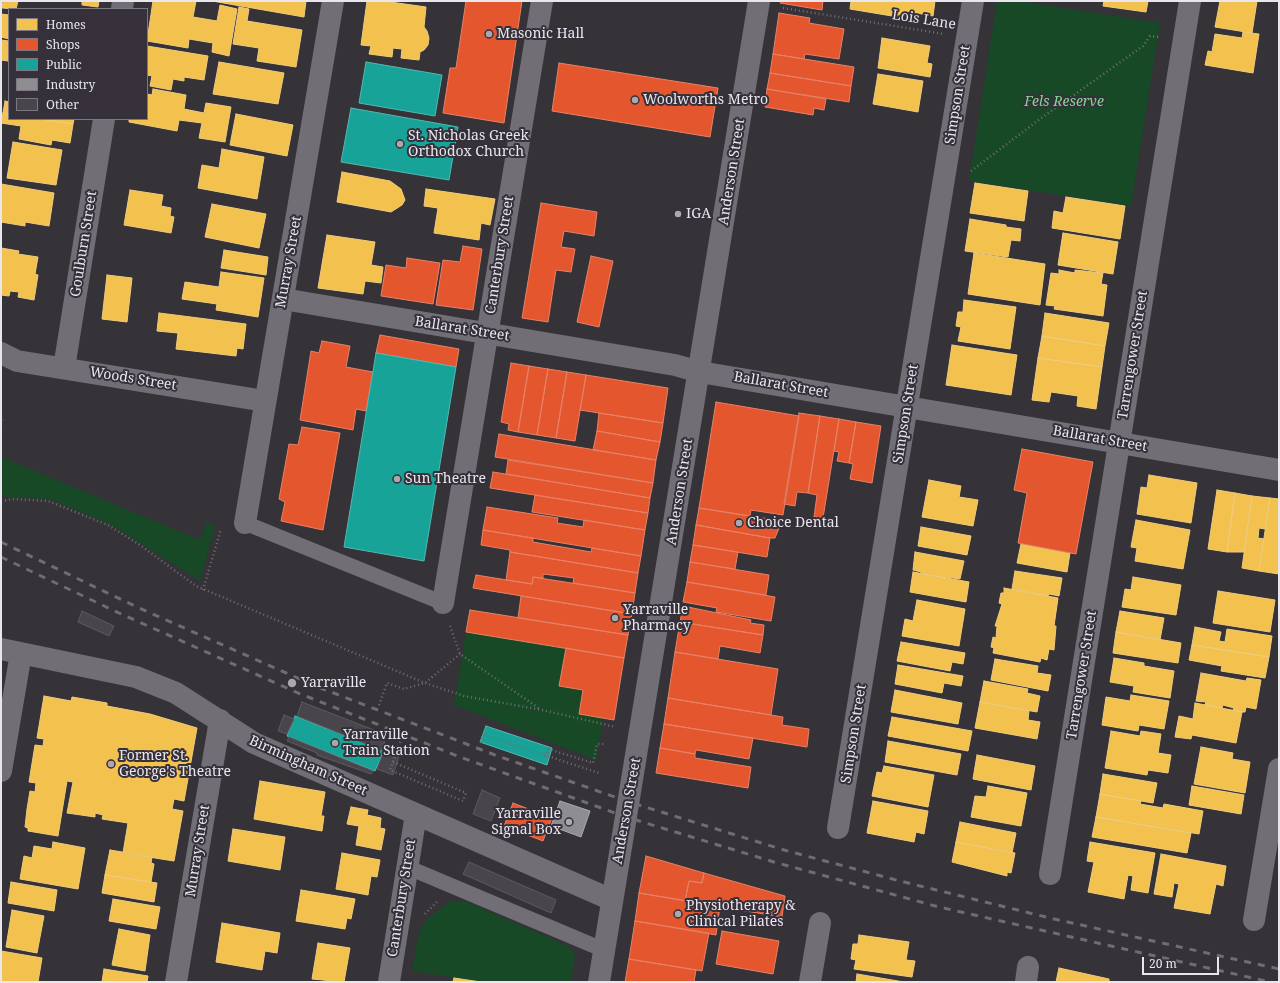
<!DOCTYPE html>
<style>
body{margin:0}
#map{position:relative;width:1280px;height:983px;overflow:hidden;background:#353238;font-family:"Noto Serif",serif}
canvas{display:block}
.frame{position:absolute;inset:0;border:2px solid #e9e6ed;pointer-events:none}
.legend{position:absolute;left:8px;top:8px;width:140px;height:112px;box-sizing:border-box;background:#35303a;border:1px solid #7d7982;margin:0;padding:5px 7px;list-style:none;font-size:12px;color:#e9e6ed}
.legend li{display:flex;align-items:center;gap:8px;height:20px}
.legend b{width:20px;border:1px solid #7d7982}
.scale{position:absolute;left:1142px;top:957px;width:77px;height:18px;box-sizing:border-box;border:2px solid #e9e6ed;border-top:0;padding-left:5px;font-size:12px;line-height:14px;white-space:nowrap;color:#e9e6ed;-webkit-text-stroke:3px #35303a;paint-order:stroke}
</style>
<div id="map">
<canvas width="1280" height="983"></canvas>
<div class="frame"></div>
<ul class="legend">
<li><b style="height:11px;background:#f2c14e"></b>Homes</li>
<li><b style="height:11px;background:#e4572e"></b>Shops</li>
<li><b style="height:11px;background:#17a398"></b>Public</li>
<li><b style="height:11px;background:#8d8d92"></b>Industry</li>
<li><b style="height:11px;background:#49464b"></b>Other</li>
</ul>
<div class="scale">20 m</div>
</div>
<script>
const ctx = document.querySelector('canvas').getContext('2d');
ctx.lineJoin = 'round';
function fill(path, color) { ctx.fillStyle = color; ctx.fill(path, 'evenodd'); }
const toPath = rows => new Path2D(rows.map(r => 'M' + r).join(''));
function strokePath(path, color, width, dash) { ctx.strokeStyle = color; ctx.lineWidth = width; ctx.lineCap = dash ? 'butt' : 'round'; ctx.setLineDash(dash || []); ctx.stroke(path); }
function write(font, color, halo, rows, align = 'center') {
  ctx.font = font + ' "Noto Serif",serif'; ctx.lineWidth = 4; ctx.setLineDash([]); ctx.textBaseline = 'middle'; ctx.strokeStyle = halo; ctx.fillStyle = color; for (const [text, x, y, turn = 0] of rows) {
    ctx.save(); ctx.translate(x, y); ctx.rotate((+turn || 0) * Math.PI / 180); ctx.textAlign = isNaN(turn) ? turn : align; if (halo) ctx.strokeText(text, 0, 0); ctx.fillText(text, 0, 0); ctx.restore();
  }
}
fill(toPath([
 [997,1,1019,1,1160,23,1131,206,969,181],
 [1,457,200,540,207,522,215,526,200,581,110,524,49,499,7,497,1,495],
 [466,632,566,648,559,686,583,690,579,714,603,718,596,760,454,705],
 [449,902,467,902,568,946,575,954,571,982,482,982,412,971,419,932,427,919]
]), '#184927');
const homes = toPath([
 [3,1,18,1,16,9,2,8,3,1],
 [82,1,99,1,98,7,82,5,82,1],
 [153,1,196,1,193,17,217,21,220,5,237,9,229,56,212,52,213,43,189,39,188,48,147,41,153,1],
 [212,1,306,1,304,17,212,1],
 [367,1,383,1,426,7,424,27,427,31,429,38,428,45,424,50,420,52,419,60,401,58,402,49,393,48,392,57,369,54,371,46,361,45,367,1],
 [851,1,935,1,933,16,905,11,904,18,850,9,851,1],
 [1104,1,1148,1,1146,12,1103,6,1104,1],
 [1220,1,1257,1,1252,33,1215,27,1220,1],
 [239,7,249,9,247,21,302,30,296,67,257,61,259,48,233,44,239,7],
 [1,14,9,15,9,39,1,37,1,14],
 [1243,32,1259,34,1253,73,1205,65,1208,51,1212,52,1215,34,1242,38,1243,32],
 [882,38,930,46,927,63,932,64,930,77,878,68,882,38],
 [1,40,9,41,8,61,1,60,1,40],
 [147,46,208,56,204,80,184,77,184,81,173,79,171,90,150,86,152,76,147,75,147,46],
 [219,62,284,73,278,104,213,94,219,62],
 [878,74,923,81,918,112,873,104,878,74],
 [153,89,186,95,184,109,204,113,206,103,231,107,225,142,199,138,202,123,179,120,177,131,129,122,129,119,147,119,147,94,152,95,153,89],
 [5,101,9,102,9,114,3,113,5,101],
 [3,113,9,114,9,119,40,119,73,124,70,143,52,140,51,145,19,139,21,126,1,123,3,113],
 [236,114,293,125,287,156,230,145,236,114],
 [40,119,74,119,73,124,40,119],
 [13,142,62,150,56,185,7,178,13,142],
 [222,149,264,157,257,199,198,188,202,165,219,168,222,149],
 [342,172,390,181,401,189,405,200,402,205,391,212,337,202,342,172],
 [975,183,1028,191,1024,221,970,213,975,183],
 [1,184,54,193,49,226,25,222,25,226,1,222,1,184],
 [426,189,495,199,490,225,481,223,479,240,434,233,438,208,424,206,426,189],
 [130,190,163,195,161,206,171,208,170,216,174,217,171,233,124,225,130,190],
 [1066,197,1125,206,1120,239,1052,228,1054,211,1063,213,1066,197],
 [212,204,266,214,259,248,205,237,212,204],
 [970,219,1006,225,1006,227,1021,229,1020,241,1011,240,1008,257,965,251,970,219],
 [1063,233,1118,242,1113,274,1058,265,1063,233],
 [327,235,375,242,371,265,383,267,381,283,365,281,363,294,318,288,327,235],
 [1,248,19,251,18,254,38,257,35,274,38,275,34,300,18,297,19,292,10,291,9,296,1,295,1,248],
 [224,250,268,257,266,275,221,268,224,250],
 [974,253,1045,264,1040,305,968,294,974,253],
 [1059,270,1075,273,1075,270,1103,273,1101,284,1107,285,1103,316,1054,309,1055,306,1046,305,1051,273,1059,274,1059,270],
 [221,272,264,278,258,317,216,310,217,304,182,299,185,282,219,287,221,272],
 [107,275,132,278,127,322,102,319,107,275],
 [964,300,1016,307,1010,349,958,341,961,327,956,326,958,312,963,312,964,300],
 [159,313,246,324,243,349,237,348,236,356,176,349,178,333,157,331,159,313],
 [1045,313,1109,323,1105,346,1042,336,1045,313],
 [1042,336,1105,346,1102,367,1038,358,1042,336],
 [952,345,1017,355,1011,395,946,385,952,345],
 [1038,358,1102,367,1096,409,1077,406,1078,396,1051,392,1049,402,1032,400,1038,358],
 [1149,475,1197,483,1191,523,1137,514,1141,487,1147,488,1149,475],
 [929,480,961,486,959,497,978,500,973,526,922,517,929,480],
 [1217,490,1235,493,1227,552,1208,549,1217,490],
 [1235,493,1252,496,1244,552,1227,552,1235,493],
 [1252,496,1270,498,1265,529,1259,528,1258,538,1264,539,1259,571,1242,568,1252,496],
 [1270,498,1279,499,1279,574,1259,571,1270,498],
 [1136,520,1190,530,1183,569,1135,561,1137,548,1131,547,1136,520],
 [921,527,971,536,967,555,918,546,921,527],
 [1021,544,1070,553,1067,572,1017,563,1021,544],
 [915,552,964,561,960,579,946,577,946,578,921,574,921,572,913,570,915,552],
 [1015,571,1062,578,1059,596,1049,594,1048,596,1012,589,1015,571],
 [913,572,969,582,966,602,910,592,913,572],
 [1133,577,1181,585,1176,615,1122,607,1125,589,1131,590,1133,577],
 [1004,588,1058,598,1054,626,1056,626,1054,650,1049,649,1047,660,1041,658,1040,662,993,653,994,648,991,647,993,637,996,638,997,626,995,626,1002,604,999,603,1001,593,1004,593,1004,588],
 [1218,591,1275,600,1270,632,1213,623,1218,591],
 [917,600,965,609,959,646,902,636,905,619,913,621,917,600],
 [1120,611,1164,618,1160,640,1116,632,1120,611],
 [1195,627,1221,632,1219,641,1225,642,1227,629,1272,636,1269,657,1192,645,1195,627],
 [1116,632,1181,643,1178,663,1113,653,1116,632],
 [901,642,965,653,963,664,952,662,950,671,897,661,901,642],
 [1192,645,1269,657,1265,678,1221,671,1222,666,1189,660,1192,645],
 [1114,658,1144,663,1144,666,1174,671,1170,698,1133,692,1134,686,1110,682,1114,658],
 [995,659,1038,666,1037,673,1051,675,1048,691,991,680,995,659],
 [898,665,963,676,961,686,944,683,942,693,895,684,898,665],
 [1201,673,1246,681,1247,678,1261,680,1256,709,1246,707,1245,712,1242,712,1233,710,1234,708,1223,705,1222,708,1205,705,1206,702,1196,701,1201,673],
 [984,681,1028,689,1027,693,1040,696,1037,712,980,702,984,681],
 [895,690,962,703,958,724,891,712,895,690],
 [1131,695,1169,701,1164,729,1139,725,1138,731,1102,725,1106,697,1130,701,1131,695],
 [44,696,71,701,72,697,107,703,107,706,150,714,197,728,184,801,174,799,172,809,183,811,174,861,123,853,128,823,102,819,103,815,95,813,95,817,67,813,73,782,67,781,58,836,28,831,28,828,25,827,27,809,30,791,35,792,36,783,29,782,35,745,43,746,44,739,37,738,44,696],
 [980,702,1029,711,1028,720,1040,722,1037,739,975,728,980,702],
 [1195,703,1242,712,1236,743,1192,735,1191,739,1175,737,1179,716,1193,719,1195,703],
 [892,717,972,731,968,751,888,736,892,717],
 [1111,731,1140,736,1141,731,1161,734,1158,753,1171,755,1168,773,1148,770,1147,775,1105,768,1111,731],
 [888,741,961,754,957,775,885,762,888,741],
 [1201,747,1233,753,1232,759,1250,762,1245,793,1194,784,1201,747],
 [977,755,1035,766,1031,790,973,779,977,755],
 [884,766,934,775,928,807,872,796,877,772,882,773,884,766],
 [1103,774,1157,783,1153,803,1100,794,1103,774],
 [260,781,325,792,321,816,324,816,322,831,254,819,260,781],
 [988,786,1027,793,1021,826,971,817,975,796,986,797,988,786],
 [1192,786,1244,795,1241,814,1189,805,1192,786],
 [1100,794,1141,801,1140,804,1163,808,1164,804,1203,811,1199,834,1096,817,1100,794],
 [873,801,928,811,924,834,916,832,914,842,867,833,873,801],
 [351,807,368,810,367,815,381,818,380,828,385,829,381,850,356,845,359,826,347,824,351,807],
 [1096,817,1191,833,1187,853,1092,837,1096,817],
 [960,822,1016,833,1012,853,956,842,960,822],
 [233,829,285,837,280,870,228,861,233,829],
 [53,842,85,848,78,889,20,879,24,856,32,858,34,846,52,849,53,842],
 [956,842,1015,853,1011,873,1007,872,1007,876,952,862,956,842],
 [1090,842,1155,853,1148,893,1131,890,1133,876,1128,875,1124,899,1088,892,1094,862,1087,861,1090,842],
 [110,850,152,857,151,863,154,864,151,882,105,875,110,850],
 [342,853,380,860,377,877,371,876,368,895,336,889,342,853],
 [1161,854,1226,866,1223,886,1216,884,1210,914,1174,908,1179,884,1174,883,1172,897,1154,894,1161,854],
 [105,875,157,883,154,902,102,893,105,875],
 [11,882,57,890,54,911,8,903,11,882],
 [301,890,355,899,351,919,347,918,345,929,296,921,301,890],
 [113,899,160,907,156,929,109,921,113,899],
 [12,910,44,916,37,953,6,947,12,910],
 [222,923,280,933,277,953,265,951,262,970,216,962,222,923],
 [119,929,150,935,145,971,112,965,119,929],
 [859,935,909,942,906,960,915,961,912,977,854,969,856,960,851,959,853,944,858,944,859,935],
 [318,943,350,948,344,982,312,979,318,943],
 [1,951,42,958,38,982,1,982,1,951],
 [1059,968,1109,979,1109,982,1056,982,1059,968],
 [104,969,148,976,147,982,102,982,104,969],
 [857,974,904,982,856,982,857,974],
 [454,978,481,982,453,982,454,978]
]);
fill(homes, '#f2c14e');
strokePath(homes, '#efcc7e', 1);
const shops = toPath([
 [466,1,522,1,504,123,443,113,450,68,456,68,466,1],
 [781,1,823,1,822,10,780,3,781,1],
 [779,13,810,18,809,23,844,29,839,59,805,54,804,59,773,54,779,13],
 [773,54,854,67,851,86,770,73,773,54],
 [559,63,718,88,710,137,552,111,559,63],
 [770,73,851,86,849,102,767,89,770,73],
 [767,89,826,99,824,110,814,108,813,115,765,107,767,89],
 [541,203,597,212,594,236,564,231,561,247,575,249,571,272,556,270,548,322,522,318,541,203],
 [463,246,482,249,473,310,436,305,443,260,460,262,463,246],
 [591,256,613,261,599,327,577,322,591,256],
 [407,258,440,263,433,304,381,296,386,265,406,268,407,258],
 [380,335,459,349,456,367,376,353,380,335],
 [322,341,350,346,346,367,373,372,366,411,356,409,353,430,300,420,311,351,319,353,322,341],
 [511,363,529,366,518,432,508,430,509,424,501,422,511,363],
 [529,366,548,369,537,435,518,432,529,366],
 [548,369,567,372,556,438,537,435,548,369],
 [567,372,586,375,575,441,556,438,567,372],
 [586,375,668,388,663,423,580,410,586,375],
 [716,402,799,416,783,515,751,510,750,516,699,508,716,402],
 [599,413,663,423,660,442,597,431,599,413],
 [799,413,820,416,808,493,797,492,795,506,784,504,799,413],
 [820,416,839,419,823,518,814,517,817,495,808,493,820,416],
 [839,419,856,422,849,463,837,461,839,452,834,451,839,419],
 [856,422,881,426,872,483,850,479,853,464,849,463,856,422],
 [302,427,340,433,323,530,281,521,285,502,279,499,289,444,298,445,302,427],
 [597,431,660,442,656,460,593,450,597,431],
 [499,434,656,460,653,483,495,457,499,434],
 [1022,449,1093,462,1076,554,1018,543,1027,493,1014,490,1022,449],
 [508,460,653,483,650,498,506,474,508,460],
 [493,472,650,498,648,513,490,488,493,472],
 [535,495,648,513,645,530,532,512,535,495],
 [487,507,558,518,557,523,583,527,584,520,645,530,641,556,483,530,487,507],
 [699,508,750,516,782,521,775,538,770,538,696,525,699,508],
 [696,525,770,538,767,557,693,545,696,525],
 [483,530,533,538,533,542,591,552,592,548,641,556,638,573,510,552,510,550,481,545,483,530],
 [693,545,738,552,735,569,690,562,693,545],
 [510,552,638,573,635,593,573,583,574,578,543,574,543,578,533,577,532,584,506,580,510,552],
 [690,562,769,575,766,595,687,582,690,562],
 [476,575,532,584,533,577,635,593,632,614,473,588,476,575],
 [687,582,775,597,771,621,716,612,717,608,683,602,687,582],
 [521,596,632,614,628,635,518,618,521,596],
 [683,606,751,620,750,623,764,625,763,635,680,622,683,606],
 [470,610,628,635,624,658,466,632,470,610],
 [680,622,763,635,760,653,720,646,718,659,675,652,680,622],
 [566,648,624,658,614,720,579,714,583,690,559,686,566,648],
 [675,652,778,669,771,715,668,698,675,652],
 [668,698,783,717,782,725,809,729,807,747,664,724,668,698],
 [664,724,753,738,749,759,696,750,695,754,660,748,664,724],
 [660,748,695,754,695,758,751,767,748,788,656,773,660,748],
 [513,803,552,818,543,841,504,826,513,803],
 [646,856,704,873,702,883,689,881,685,901,639,893,646,856],
 [704,873,785,896,782,917,685,901,689,881,702,883,704,873],
 [639,893,720,906,716,935,635,921,639,893],
 [635,921,709,933,702,971,629,959,635,921],
 [722,931,779,941,773,974,716,964,722,931],
 [629,959,696,970,694,982,625,982,629,959]
]);
fill(shops, '#e4572e');
strokePath(shops, '#e68267', 1);
const public = toPath([
 [366,62,442,75,435,116,359,103,366,62],
 [351,108,458,127,449,180,341,162,351,108],
 [376,353,456,367,424,561,344,547,376,353],
 [295,716,384,751,375,771,287,736,295,716],
 [486,726,552,748,547,765,480,742,486,726]
]);
fill(public, '#17a398');
strokePath(public, '#56b7b2', 1);
const industry = toPath([
 [560,801,590,811,581,837,551,826,560,801]
]);
fill(industry, '#8d8d92');
strokePath(industry, '#a9a8ad', 1);
const building = toPath([
 [82,611,114,626,109,636,78,622,82,611],
 [302,702,387,735,381,750,297,716,302,702],
 [284,715,294,719,287,734,278,731,284,715],
 [289,737,373,771,371,774,317,755,317,753,287,741,289,737],
 [384,743,401,750,393,775,377,769,384,751,381,750,384,743],
 [482,790,500,798,491,821,473,814,482,790],
 [469,862,556,900,551,913,463,874,469,862]
]);
fill(building, '#49464b');
strokePath(building, '#5d5a5f', 1);
strokePath(toPath([
 [783,8,944,34],
 [971,171,1040,119,1143,46,1150,36,1159,37],
 [1,424,3,420],
 [1,501,14,499,48,501,108,525,140,545,196,586,425,683,464,696,542,710,616,727],
 [203,590,221,529],
 [450,626,460,654,540,709],
 [379,705,387,683,404,689,425,683,460,654],
 [481,743,484,735,599,773],
 [546,757,548,749,593,763,597,744,605,744],
 [393,762,466,793,463,801,390,770,401,740],
 [425,914,437,902]
]), '#716e74', 2.5, [1, 3]);
strokePath(toPath([
 [245,523,443,603],
 [407,867,604,950]
]), '#716e76', 15);
strokePath(toPath([
 [283,299,675,365,700,372]
]), '#716e76', 22);
strokePath(toPath([
 [122,9,123,1],
 [1,353,17,361,265,401],
 [64,368,104,119],
 [700,372,1279,470],
 [245,523,333,1],
 [443,603,542,1],
 [1,649,136,677,176,693,254,743,612,900],
 [1,771,21,653],
 [838,828,973,1],
 [1050,874,1190,1],
 [1254,920,1279,769],
 [176,982,220,720],
 [389,982,416,814],
 [810,982,820,923],
 [1026,982,1028,967]
]), '#716e76', 22);
strokePath(toPath([
 [599,982,759,1]
]), '#716e76', 22);
strokePath(toPath([
 [1,542,139,608,318,687,495,755,629,802,784,850,900,881,1054,919,1279,969],
 [1,557,119,613,298,693,460,757,626,817,774,862,939,907,1270,982]
]), '#6f6c72', 3, [7, 7]);
for (const [x, y, r, color] of [
 [489,34,4,"#aaa7ae"],
 [635,100,4,"#aaa7ae"],
 [400,144,4,"#aaa7ae"],
 [678,214,4,"#aaa7ae"],
 [397,479,4,"#aaa7ae"],
 [739,523,4,"#aaa7ae"],
 [615,618,4,"#aaa7ae"],
 [292,683,5,"#aaa7ae"],
 [335,743,4,"#aaa7ae"],
 [111,764,4,"#aaa7ae"],
 [569,822,4,"#aaa7ae"],
 [678,914,4,"#aaa7ae"]
]) { const dot = new Path2D(); dot.arc(x, y, r, 0, 2 * Math.PI); ctx.fillStyle = color; ctx.fill(dot); strokePath(dot, '#35303a', 1.5); }
write('14px', '#e9e6ed', '#35303a', [
 ["Lois Lane",924,20,9],
 ["Simpson Street",958,95,-81],
 ["Anderson Street",732,172,-81],
 ["Goulburn Street",84,244,-81],
 ["Canterbury Street",500,255,-81],
 ["Murray Street",289,262,-80],
 ["Ballarat Street",462,329,9],
 ["Tarrengower Street",1133,355,-81],
 ["Woods Street",133,379,9],
 ["Ballarat Street",781,385,10],
 ["Simpson Street",906,414,-81],
 ["Ballarat Street",1100,439,10],
 ["Anderson Street",680,492,-81],
 ["Tarrengower Street",1082,675,-81],
 ["Simpson Street",854,734,-81],
 ["Birmingham Street",308,766,24],
 ["Anderson Street",627,811,-80],
 ["Murray Street",198,851,-81],
 ["Canterbury Street",402,898,-81]
]);
write('14px', '#e9e6ed', '#35303a', [
 ["Masonic Hall",497,34],
 ["Woolworths Metro",643,100],
 ["St. Nicholas Greek",408,136],
 ["Orthodox Church",408,152],
 ["IGA",686,214],
 ["Sun Theatre",405,479],
 ["Choice Dental",747,523],
 ["Yarraville",623,610],
 ["Pharmacy",623,626],
 ["Yarraville",301,683],
 ["Yarraville",343,735],
 ["Train Station",343,751],
 ["Former St.",119,756],
 ["George's Theatre",119,772],
 ["Yarraville",561,814,"right"],
 ["Signal Box",561,830,"right"],
 ["Physiotherapy &",686,906],
 ["Clinical Pilates",686,922]
], 'left');
write('italic 14px', '#83d694', '#35303a', [
 ["Fels Reserve",1064,102]
]);
</script>
